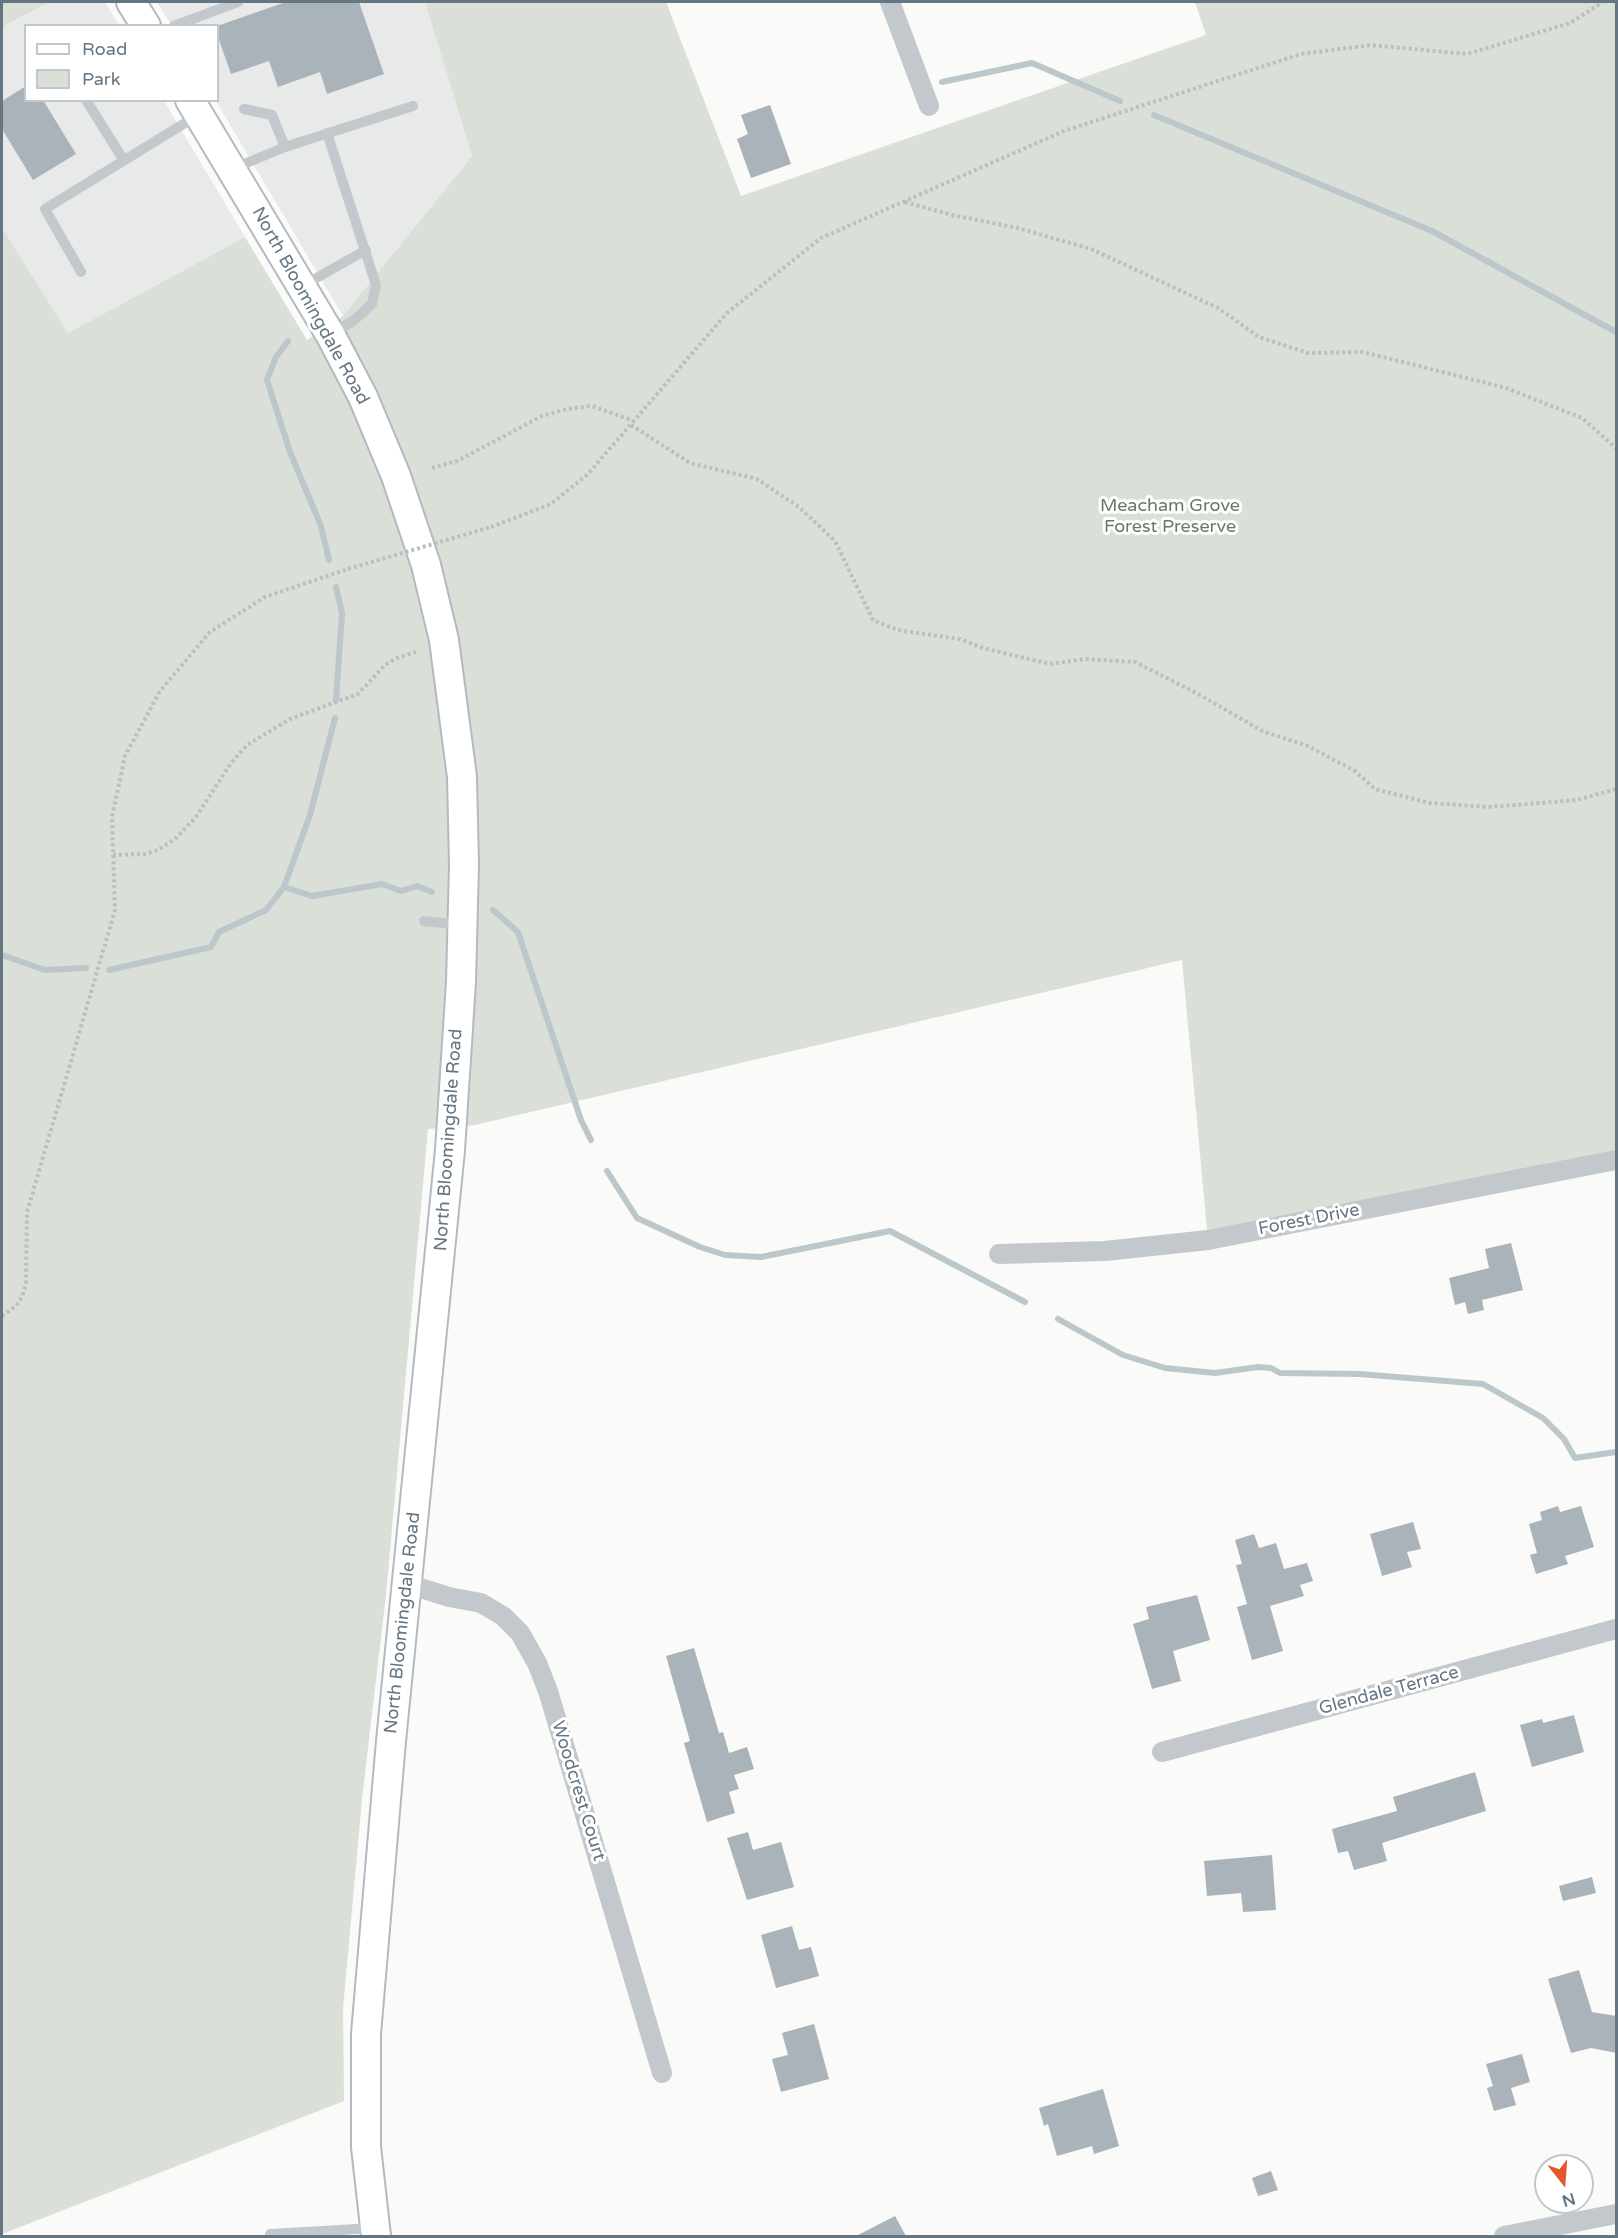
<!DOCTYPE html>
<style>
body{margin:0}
#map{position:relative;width:1618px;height:2238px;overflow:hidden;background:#fafaf8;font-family:"Varela Round",sans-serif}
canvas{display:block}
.frame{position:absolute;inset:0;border:3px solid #657683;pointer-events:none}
.legend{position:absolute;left:24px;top:24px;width:195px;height:78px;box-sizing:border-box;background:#fff;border:2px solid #c1c8cd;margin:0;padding:8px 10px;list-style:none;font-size:18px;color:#657683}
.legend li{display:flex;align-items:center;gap:12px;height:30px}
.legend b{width:30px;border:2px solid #c1c8cd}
.north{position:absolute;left:1534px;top:2154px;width:60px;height:60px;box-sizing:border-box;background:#fff;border:2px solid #c1c8cd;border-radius:50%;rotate:163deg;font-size:16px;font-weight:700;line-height:24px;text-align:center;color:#657683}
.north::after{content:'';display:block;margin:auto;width:21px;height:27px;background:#e4572e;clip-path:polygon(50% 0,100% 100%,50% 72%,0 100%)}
</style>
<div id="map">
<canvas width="1618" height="2238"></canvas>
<div class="frame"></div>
<ul class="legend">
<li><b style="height:8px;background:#fff"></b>Road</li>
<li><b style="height:16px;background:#dadfd7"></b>Park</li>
</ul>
<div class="north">N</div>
</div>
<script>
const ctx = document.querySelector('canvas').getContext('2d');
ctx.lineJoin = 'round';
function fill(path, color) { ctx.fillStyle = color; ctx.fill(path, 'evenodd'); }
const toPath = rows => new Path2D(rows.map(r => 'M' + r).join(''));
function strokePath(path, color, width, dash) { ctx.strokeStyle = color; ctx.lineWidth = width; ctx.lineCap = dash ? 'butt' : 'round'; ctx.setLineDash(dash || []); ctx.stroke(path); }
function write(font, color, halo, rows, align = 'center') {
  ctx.font = font + ' "Varela Round",sans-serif'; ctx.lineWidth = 6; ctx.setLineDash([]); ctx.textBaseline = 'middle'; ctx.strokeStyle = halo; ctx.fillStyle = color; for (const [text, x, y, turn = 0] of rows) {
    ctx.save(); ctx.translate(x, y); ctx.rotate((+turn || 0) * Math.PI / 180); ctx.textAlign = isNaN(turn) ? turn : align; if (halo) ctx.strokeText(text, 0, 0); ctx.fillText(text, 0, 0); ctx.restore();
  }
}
fill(toPath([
 [49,2,105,2,119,25,26,26,26,100,164,101,245,237,68,333,2,228,2,27],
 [157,2,425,2,472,156,343,316,216,101,218,26,171,25]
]), '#e8e9e9');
fill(toPath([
 [2,2,49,2,2,27],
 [425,2,666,2,741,196,1206,35,1195,2,1616,2,1616,1160,1208,1240,1182,960,475,1125,428,1129,386,1595,362,1799,343,2008,344,2101,2,2234,2,228,68,333,245,237,307,340,343,316,472,156]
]), '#dadfd7');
strokePath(toPath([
 [942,82,1032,63,1120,101],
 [1154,115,1432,231,1616,332],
 [288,341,276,357,267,380,290,452,321,526,329,560],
 [336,700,342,613,336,587],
 [284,887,312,896,382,884,401,891,417,886,432,892],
 [493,910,518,932,581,1120,591,1140],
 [2,955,45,970,86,968],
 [109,970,211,947,219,932,266,910,284,887,310,815,335,718],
 [607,1171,637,1218,700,1247,725,1255,761,1257,890,1231,1025,1302],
 [1058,1319,1123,1355,1165,1368,1215,1373,1258,1367,1271,1368,1280,1373,1359,1374,1483,1384,1543,1418,1564,1439,1575,1458,1616,1452]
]), '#bbc7cb', 6);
fill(toPath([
 [286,2,359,2,384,74,327,94,320,72,278,87,269,61,231,74,218,37,217,26],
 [26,86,26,100,43,100,76,154,33,180,2,129,2,101],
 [770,105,791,164,751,178,737,139,748,134,741,115],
 [1511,1243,1523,1290,1482,1300,1484,1310,1468,1314,1465,1302,1455,1305,1449,1278,1489,1268,1485,1249],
 [1558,1506,1560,1512,1581,1506,1594,1547,1565,1556,1568,1564,1536,1574,1530,1555,1537,1553,1529,1524,1542,1520,1540,1512],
 [1413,1522,1421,1549,1407,1552,1412,1567,1382,1576,1370,1534],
 [1254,1534,1259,1548,1276,1543,1284,1569,1307,1563,1313,1581,1300,1585,1304,1596,1270,1606,1283,1651,1252,1660,1237,1607,1247,1604,1236,1565,1242,1564,1235,1540],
 [1197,1595,1210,1640,1173,1651,1181,1681,1152,1689,1133,1624,1149,1619,1146,1607],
 [694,1648,719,1733,723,1732,729,1753,747,1747,754,1769,734,1775,739,1789,729,1792,735,1813,707,1822,684,1743,690,1741,666,1656],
 [1574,1715,1584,1752,1532,1767,1520,1725,1542,1719,1543,1723],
 [1475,1772,1486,1811,1382,1843,1387,1861,1354,1870,1348,1851,1338,1853,1332,1829,1397,1811,1393,1797],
 [748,1832,753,1850,781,1842,794,1887,747,1900,727,1838],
 [1272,1855,1276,1910,1243,1912,1241,1893,1207,1896,1204,1861],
 [1592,1877,1596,1893,1563,1901,1559,1886],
 [792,1926,799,1950,811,1947,819,1976,776,1988,761,1935],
 [1579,1970,1592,2012,1617,2016,1617,2053,1591,2048,1571,2053,1548,1979],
 [814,2024,829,2079,781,2092,772,2059,788,2055,782,2033],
 [1522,2054,1530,2082,1511,2088,1516,2105,1494,2111,1487,2088,1493,2086,1486,2064],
 [1103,2089,1119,2146,1094,2154,1092,2146,1057,2156,1048,2124,1044,2126,1039,2108],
 [1271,2171,1278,2190,1258,2196,1252,2178],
 [895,2216,906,2236,856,2236]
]), '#aab3b9');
const secondary = toPath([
 [131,2,146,26],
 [190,100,330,334,363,397,396,476,426,565,444,640,462,777,464,865,461,982,450,1150,391,1741,366,2034,366,2147,376,2236]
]);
strokePath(secondary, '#b3babf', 32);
strokePath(toPath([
 [905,202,952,215,1018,228,1091,249,1218,308,1259,337,1308,353,1363,352,1506,388,1582,418,1616,448],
 [631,425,690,463,757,479,799,507,835,541,873,620,897,630,960,639,983,648,1050,664,1085,659,1135,662,1200,695,1264,732,1306,745,1355,771,1375,789,1430,803,1489,807,1577,800,1616,789],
 [432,468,457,461,542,416,567,409,592,406,634,421],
 [491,527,551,504,588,474,727,313,821,238,1064,131,1301,54,1371,45,1467,54,1570,23,1603,2],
 [113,855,146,854,158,850,175,839,196,817,231,763,247,745,290,719,358,694,385,665,397,658,419,651],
 [2,1316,16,1306,22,1297,26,1284,27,1212,115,910,112,817,125,756,160,691,210,632,265,597,348,569]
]), '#bbbfc2', 4, [3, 3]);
strokePath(toPath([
 [174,26,238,2],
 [86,100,123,159],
 [244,109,272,115,285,147],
 [327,133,376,285,372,304,352,322,330,334],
 [232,169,285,147,413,106],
 [81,272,45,209,198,115],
 [304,285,366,250],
 [424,921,462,925],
 [270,2234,374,2228]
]), '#c3c8cc', 10);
strokePath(toPath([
 [890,2,929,106],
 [999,1254,1105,1251,1208,1240,1616,1160],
 [408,1584,449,1597,481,1603,503,1616,520,1633,537,1663,548,1691,662,2073],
 [1162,1752,1616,1629],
 [1504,2236,1616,2214]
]), '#c3c8cc', 20);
strokePath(secondary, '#fff', 28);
strokePath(toPath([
 [348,569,491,527]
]), '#bbbfc2', 4, [3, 3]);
write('18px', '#657683', '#fff', [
 ["North Bloomingdale Road",310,306,61],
 ["North Bloomingdale Road",449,1140,-86],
 ["Forest Drive",1309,1220,-11],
 ["North Bloomingdale Road",403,1623,-84],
 ["Glendale Terrace",1389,1691,-15],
 ["Woodcrest Court",578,1791,73]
]);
write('18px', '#687a64', '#fff', [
 ["Meacham Grove",1170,506],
 ["Forest Preserve",1170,527]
]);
</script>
